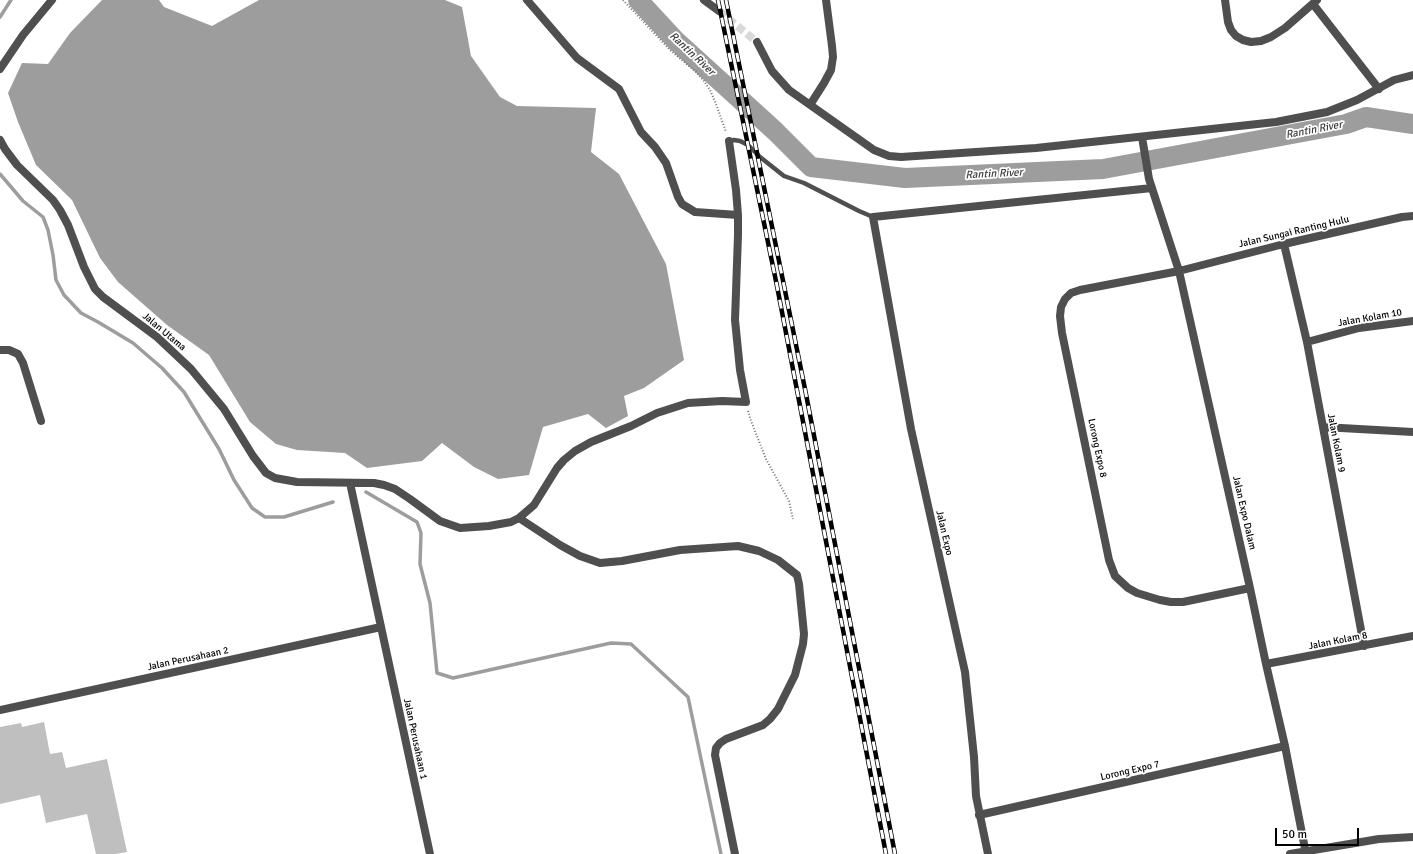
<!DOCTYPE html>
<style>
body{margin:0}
#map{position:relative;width:1413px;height:854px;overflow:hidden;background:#fff;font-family:Signika,sans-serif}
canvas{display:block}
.scale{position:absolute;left:1275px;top:828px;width:84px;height:18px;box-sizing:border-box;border:2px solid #000;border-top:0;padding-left:5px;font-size:12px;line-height:14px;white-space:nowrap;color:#000;-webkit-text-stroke:3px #fff;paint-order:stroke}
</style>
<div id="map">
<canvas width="1413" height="854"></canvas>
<div class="scale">50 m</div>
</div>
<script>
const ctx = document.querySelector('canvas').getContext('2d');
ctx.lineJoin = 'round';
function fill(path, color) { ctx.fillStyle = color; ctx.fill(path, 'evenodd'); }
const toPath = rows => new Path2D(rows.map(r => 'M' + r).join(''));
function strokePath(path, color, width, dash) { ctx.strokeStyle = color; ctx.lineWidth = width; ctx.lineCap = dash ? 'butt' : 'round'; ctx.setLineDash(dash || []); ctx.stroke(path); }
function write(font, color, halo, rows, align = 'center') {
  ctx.font = font + ' Signika,sans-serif'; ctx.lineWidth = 3.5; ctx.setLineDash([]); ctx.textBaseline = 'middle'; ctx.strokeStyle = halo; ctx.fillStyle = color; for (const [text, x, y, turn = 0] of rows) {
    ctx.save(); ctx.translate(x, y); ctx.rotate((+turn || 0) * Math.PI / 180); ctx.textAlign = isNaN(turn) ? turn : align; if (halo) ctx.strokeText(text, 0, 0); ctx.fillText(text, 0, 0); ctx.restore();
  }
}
fill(toPath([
 [102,0,159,0,164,7,212,26,259,0,445,0,462,7,471,56,500,97,517,106,596,108,591,152,619,174,666,264,684,360,644,388,624,396,628,416,606,428,588,414,543,427,529,475,498,479,474,467,442,443,422,461,367,468,345,453,297,450,276,444,250,422,209,355,167,325,118,282,100,258,72,200,36,165,18,122,8,93,22,63,48,64,70,33]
]), '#9d9d9d');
strokePath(toPath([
 [0,17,11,0],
 [0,174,23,201,43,217,48,230,53,255,56,280,64,295,81,313,98,322,133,343,162,368,184,392,219,449,234,480,252,508,265,517,284,517,333,502],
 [366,492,417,522,421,533,420,564,430,603,437,673,453,678,611,643,631,644,688,697,721,854]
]), '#9d9d9d', 3.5);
strokePath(toPath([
 [638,0,676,41,775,131,811,167,905,178,1103,169,1346,124,1366,117,1413,124]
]), '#9d9d9d', 20);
fill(toPath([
 [44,722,50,754,62,752,66,768,107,759,127,852,115,854,96,854,87,814,46,823,40,795,0,804,0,727,21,723,22,727]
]), '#bfbfbf');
strokePath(toPath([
 [719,11,757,42]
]), '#d9d9d9', 8, [8, 4]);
strokePath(toPath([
 [623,0,670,50,696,72,704,81,710,90,716,104,726,132],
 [748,411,751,421,766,459,789,501,793,519]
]), '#717171', 2, [1, 2]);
strokePath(toPath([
 [729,141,734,140,740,141,748,145,760,157,784,176,804,183,859,211,873,217]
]), '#4f4f4f', 4.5);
strokePath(toPath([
 [527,0,577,58,619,89,641,132,655,147,666,163,678,197,682,204,695,212,738,215],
 [704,0,719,11],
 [1225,0,1228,22,1231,30,1236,36,1243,40,1251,42,1261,41,1271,37,1285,28,1317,0],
 [1313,4,1379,89],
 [757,42,772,71,789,90,874,150,889,156,901,157,1036,148,1276,122,1327,112,1357,100,1394,80,1413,75],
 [0,69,23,35,52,0],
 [810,105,824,83,831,70,833,57,832,46,826,0],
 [1142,137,1149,179,1179,271,1250,588,1266,664,1285,746,1306,854],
 [0,140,5,149,17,165,53,200,60,210,68,225,84,267,95,289,103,297,157,337,191,369,224,409,253,456,266,473,275,478,297,482,374,483,384,485,395,489,410,499,440,521,460,528,489,526,511,522,519,518,534,505,557,468,564,460,575,451,591,442,631,426,657,413,688,403,722,401,746,402,740,370,735,320,738,235,738,215,736,190,729,141],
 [1284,244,1307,342,1364,646],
 [1307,342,1359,328,1413,321],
 [0,350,9,350,18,354,23,363,41,421],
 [1323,427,1413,432],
 [350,483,430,854],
 [519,518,560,545,580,556,600,563,622,561,680,550,738,546,759,551,778,560,797,575,799,584,804,634,803,644,795,675,778,709,770,719,763,725,726,739,720,743,716,748,715,755,735,854],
 [1250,588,1183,602,1171,602,1160,600,1137,593,1128,588,1115,576,1109,560,1062,333,1060,316,1061,307,1065,299,1071,293,1080,290,1179,271,1284,244,1402,217,1413,216],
 [1266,664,1413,636],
 [0,710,381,627],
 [979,815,1285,746],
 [988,854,976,796,974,757,965,672,911,429,873,217,1152,188],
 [1290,854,1379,839,1413,837]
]), '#4f4f4f', 8);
const rail = toPath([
 [718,0,777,286,886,854],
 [726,0,805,389,895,854]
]);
strokePath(rail, '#000', 4.5);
strokePath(rail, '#fff', 3, [9]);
write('10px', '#000', '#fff', [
 ["Jalan Sungai Ranting Hulu",1294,232,-13],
 ["Jalan Kolam 10",1370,318,-10],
 ["Jalan Utama",164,332,40],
 ["Jalan Kolam 9",1336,443,79],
 ["Lorong Expo 8",1097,448,78],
 ["Jalan Expo Dalam",1244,513,77],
 ["Jalan Expo",944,533,77],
 ["Jalan Kolam 8",1338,641,-11],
 ["Jalan Perusahaan 2",188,659,-12],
 ["Jalan Perusahaan 1",415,739,78],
 ["Lorong Expo 7",1130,771,-13]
]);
write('italic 11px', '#3e3e3e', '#fff', [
 ["Rantin River",692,54,43],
 ["Rantin River",1314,130,-11],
 ["Rantin River",994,174,-3]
]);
</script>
